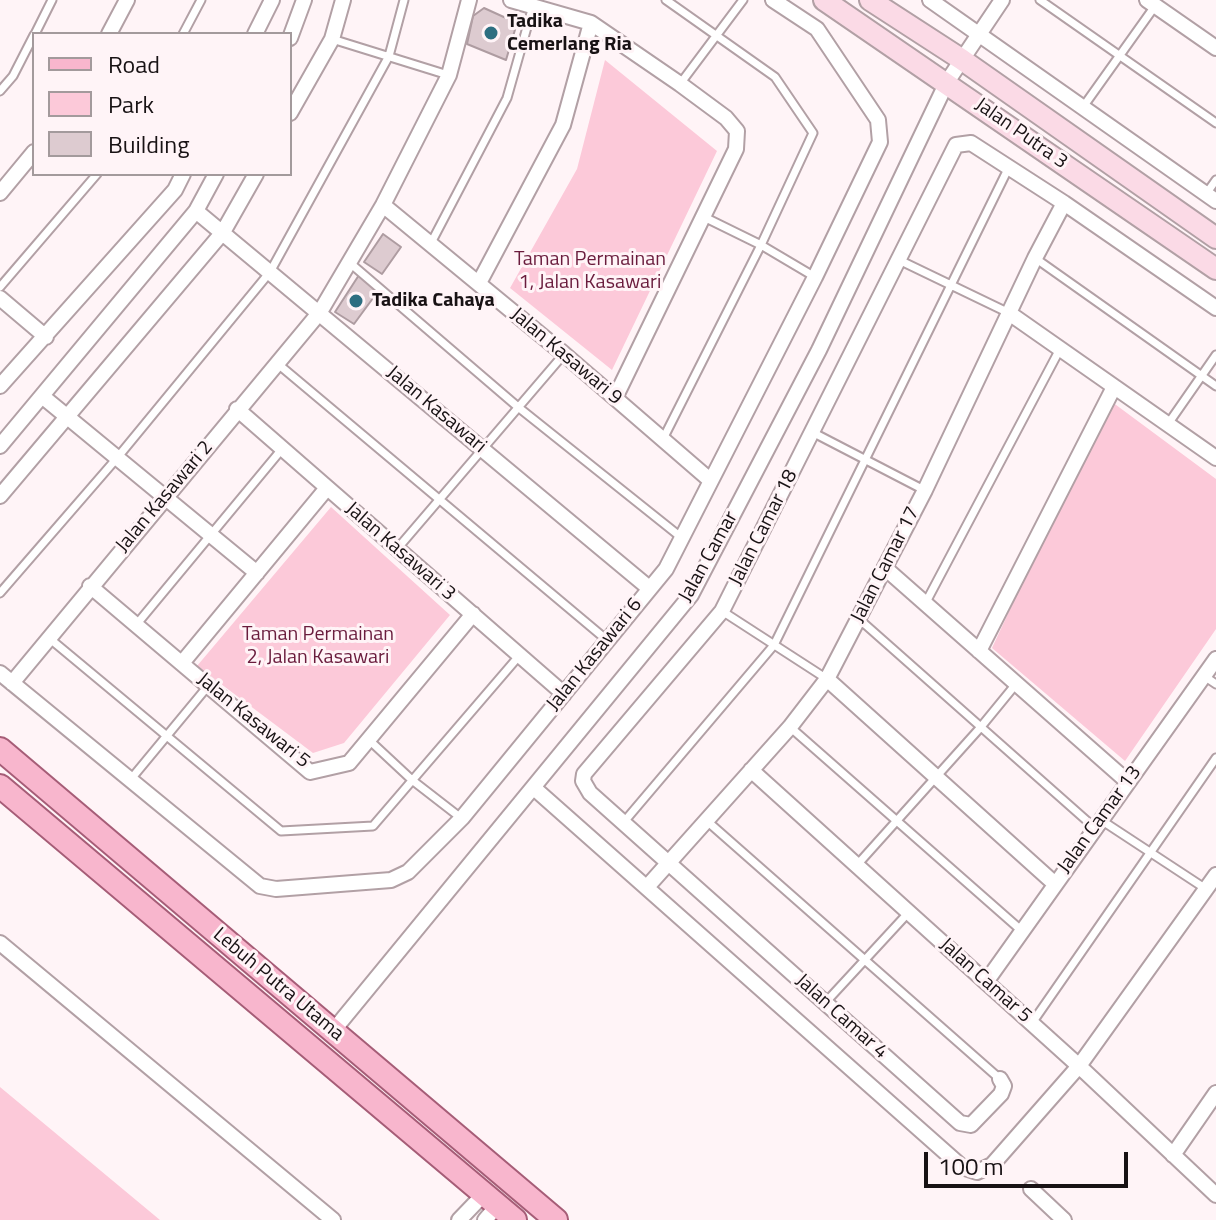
<!DOCTYPE html>
<style>
body{margin:0}
#map{position:relative;width:1216px;height:1220px;overflow:hidden;background:#fff4f7;font-family:"Titillium Web",sans-serif}
canvas{display:block}
.legend{position:absolute;left:32px;top:32px;width:260px;height:144px;box-sizing:border-box;background:#fff4f7;border:2px solid #a39a9c;margin:0;padding:10px 14px;list-style:none;font-size:24px;color:#181214}
.legend li{display:flex;align-items:center;gap:16px;height:40px}
.legend b{width:40px;border:2px solid #a39a9c}
.scale{position:absolute;left:924px;top:1152px;width:204px;height:36px;box-sizing:border-box;border:4px solid #181214;border-top:0;padding-left:10px;font-size:24px;line-height:28px;white-space:nowrap;color:#181214;-webkit-text-stroke:6px #fff4f7;paint-order:stroke}
</style>
<div id="map">
<canvas width="1216" height="1220"></canvas>
<ul class="legend">
<li><b style="height:10px;background:#f8b6cd"></b>Road</li>
<li><b style="height:22px;background:#fcc9d9"></b>Park</li>
<li><b style="height:22px;background:#ddcbd0"></b>Building</li>
</ul>
<div class="scale">100 m</div>
</div>
<script>
const ctx = document.querySelector('canvas').getContext('2d');
ctx.lineJoin = 'round';
function fill(path, color) { ctx.fillStyle = color; ctx.fill(path, 'evenodd'); }
const toPath = rows => new Path2D(rows.map(r => 'M' + r).join(''));
function strokePath(path, color, width, dash) { ctx.strokeStyle = color; ctx.lineWidth = width; ctx.lineCap = dash ? 'butt' : 'round'; ctx.setLineDash(dash || []); ctx.stroke(path); }
function write(font, color, halo, rows, align = 'center') {
  ctx.font = font + ' "Titillium Web",sans-serif'; ctx.lineWidth = 6; ctx.setLineDash([]); ctx.textBaseline = 'middle'; ctx.strokeStyle = halo; ctx.fillStyle = color; for (const [text, x, y, turn = 0] of rows) {
    ctx.save(); ctx.translate(x, y); ctx.rotate((+turn || 0) * Math.PI / 180); ctx.textAlign = isNaN(turn) ? turn : align; if (halo) ctx.strokeText(text, 0, 0); ctx.fillText(text, 0, 0); ctx.restore();
  }
}
fill(toPath([
 [605,60,717,151,612,370,510,288,577,169],
 [1108,399,1216,479,1216,629,1125,761,992,648],
 [331,507,450,615,344,743,313,753,197,666],
 [0,1087,160,1220,0,1220]
]), '#fcc9d9');
const building = toPath([
 [484,8,517,23,506,60,467,44,473,16,484,8],
 [383,234,401,247,382,274,364,262,383,234],
 [359,275,379,290,354,324,335,312,359,275]
]);
fill(building, '#ddcbd0');
strokePath(building, '#ae9ca1', 2);
const lane = toPath([
 [1040,0,1216,123],
 [35,34,52,0],
 [183,34,201,0],
 [332,39,448,75],
 [680,84,743,0],
 [0,91,13,76,34,35],
 [1083,107,1155,6],
 [1206,194,1216,180],
 [704,217,761,245,815,277],
 [431,243,507,98,533,6],
 [1035,258,1216,386],
 [899,260,1009,313],
 [350,263,518,407,682,538],
 [0,287,97,174],
 [278,364,608,641],
 [1168,424,1216,355],
 [812,432,924,490],
 [663,439,761,245,813,133,775,77,666,0],
 [397,549,564,354],
 [0,593,117,458,270,272,389,56,404,0],
 [925,604,1060,349],
 [722,611,827,679],
 [859,619,1095,828],
 [136,625,282,449],
 [49,638,281,831,373,826,519,656],
 [1204,676,1216,684],
 [790,727,1022,931],
 [368,739,412,780,461,818],
 [131,779,208,686],
 [1101,820,1206,889],
 [707,821,1000,1079],
 [623,823,774,645,1009,167],
 [857,865,980,728,1016,684],
 [825,1003,909,912],
 [1032,1023,1216,758]
]);
const street = toPath([
 [511,0,591,23,680,84,726,118,737,131,736,149,615,398],
 [930,0,1216,201],
 [1147,0,1216,48],
 [109,34,127,0],
 [255,34,272,0],
 [290,38,304,0],
 [290,113,332,39,343,0],
 [0,193,34,152],
 [383,205,564,354,711,481],
 [196,211,649,588],
 [479,283,563,125,591,23],
 [0,298,46,337],
 [1009,313,1216,458],
 [0,386,175,190,183,174],
 [42,396,257,573],
 [237,409,564,694],
 [0,446,196,211,216,174],
 [0,496,223,232,256,174],
 [885,568,1128,782],
 [90,586,310,772,349,763,473,614],
 [979,651,1114,387],
 [182,663,327,488],
 [0,673,260,886,276,889,391,880,408,872,462,818,666,569,815,277,880,142,878,120,817,29,773,0],
 [827,679,1055,884],
 [12,683,320,312,383,205,449,75,469,0],
 [751,770,1079,1066,1216,1195],
 [534,788,962,1167,977,1172,992,1165,1079,1066,1216,875],
 [647,887,790,727,827,679,925,490,1035,258,1064,203],
 [0,943,333,1220],
 [986,982,1216,659],
 [333,1031,691,595,819,350,947,82,1002,0],
 [1000,1079,1004,1086,1001,1094,971,1125,960,1123,590,793,583,781,584,774,722,611,956,145,971,143,1064,203,1216,308],
 [1173,1155,1216,1093],
 [1031,1189,1064,1220],
 [459,1220,484,1194],
 [485,1220,497,1206]
]);
const secondary = toPath([
 [824,0,1216,269],
 [870,0,961,59,1216,238]
]);
const primary = toPath([
 [0,749,556,1220],
 [0,786,515,1220]
]);
strokePath(lane, '#b2a0a5', 11);
strokePath(street, '#b2a0a5', 18);
strokePath(secondary, '#b2a0a5', 24);
strokePath(primary, '#a65d77', 26);
strokePath(lane, '#fff', 7);
strokePath(street, '#fff', 14);
strokePath(secondary, '#fbdae6', 20);
strokePath(primary, '#f8b6cd', 22);
for (const [x, y, r, color] of [
 [491,33,8,"#2d6f81"],
 [356,301,8,"#2d6f81"]
]) { const dot = new Path2D(); dot.arc(x, y, r, 0, 2 * Math.PI); ctx.fillStyle = color; ctx.fill(dot); strokePath(dot, '#fff4f7', 3); }
write('bold 20px', '#181214', '#fff4f7', [
 ["Tadika",507,22],
 ["Cemerlang Ria",507,45],
 ["Tadika Cahaya",372,301]
], 'left');
write('20px', '#181214', '#fff4f7', [
 ["Jalan Putra 3",1021,134,35],
 ["Jalan Kasawari 9",566,357,40],
 ["Jalan Kasawari",436,410,40],
 ["Jalan Kasawari 2",165,497,-50],
 ["Jalan Camar 18",764,528,-63],
 ["Jalan Kasawari 3",400,552,41],
 ["Jalan Camar",709,557,-61],
 ["Jalan Camar 17",886,565,-63],
 ["Jalan Kasawari 6",595,655,-51],
 ["Jalan Kasawari 5",253,721,39],
 ["Jalan Camar 13",1100,820,-54],
 ["Jalan Camar 5",985,981,42],
 ["Lebuh Putra Utama",278,985,40],
 ["Jalan Camar 4",841,1017,42]
]);
write('20px', '#6a1c3d', '#fff4f7', [
 ["Taman Permainan",590,260],
 ["1, Jalan Kasawari",590,283],
 ["Taman Permainan",318,635],
 ["2, Jalan Kasawari",318,658]
]);
</script>
